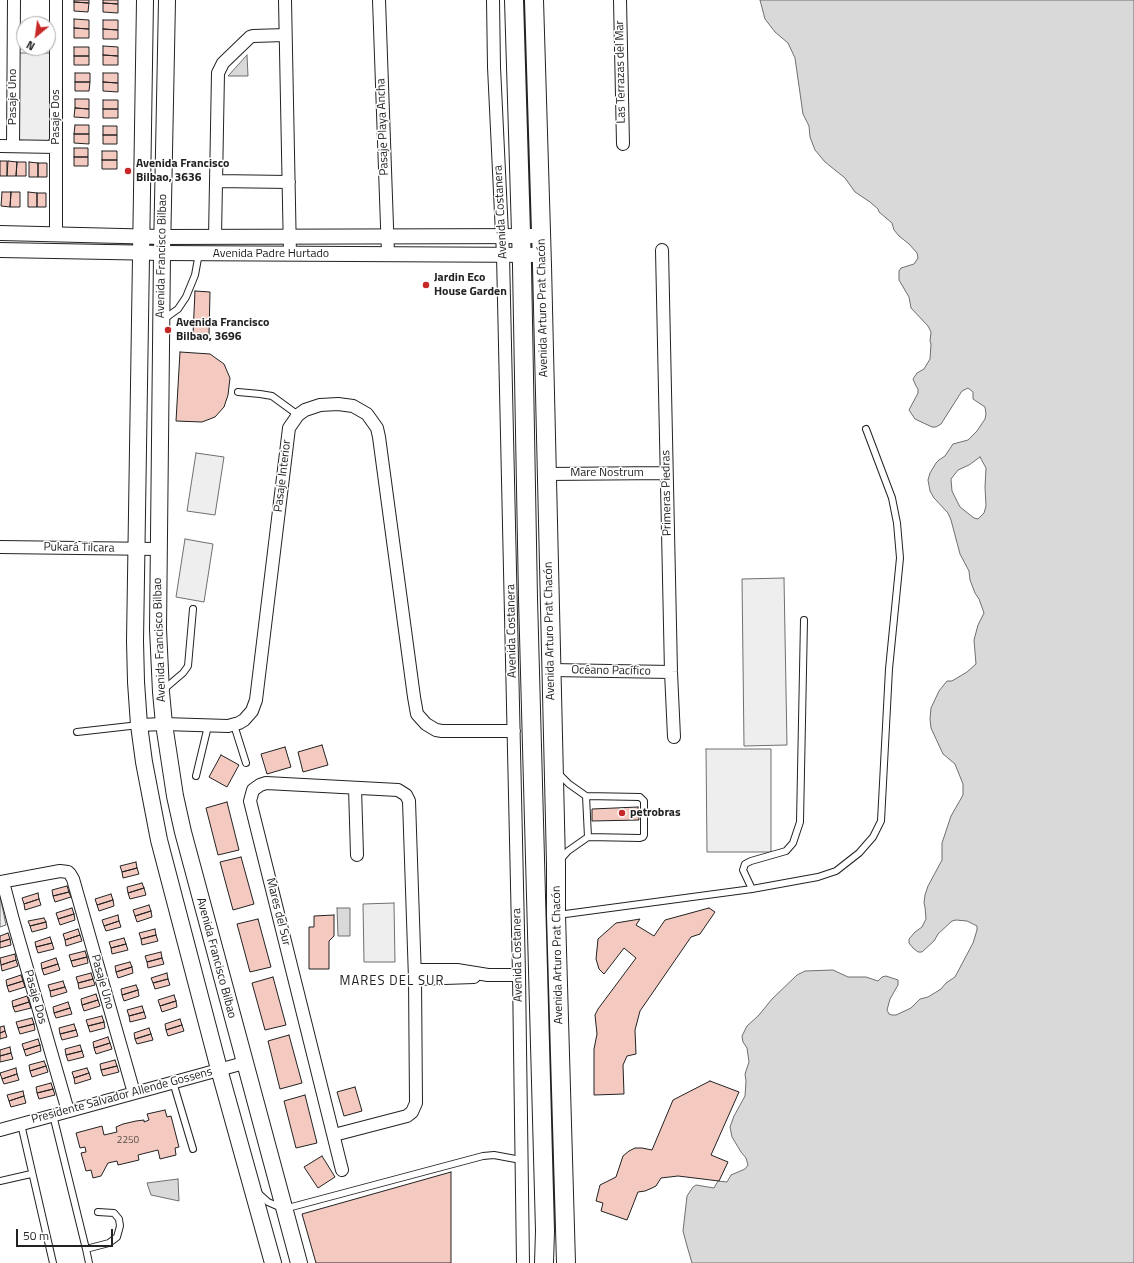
<!DOCTYPE html>
<meta charset="utf-8">
<style>
body{margin:0}
#map{position:relative;width:1134px;height:1263px;overflow:hidden;background:#fff;font-family:"Titillium Web",sans-serif}
canvas{display:block}
.north{position:absolute;left:16px;top:16px;width:40px;height:40px;box-sizing:border-box;background:#fff;border:1px solid #a7a7a7;border-radius:50%;rotate:209deg;font-size:11px;font-weight:700;line-height:16px;text-align:center;color:#222}
.north::after{content:'';display:block;margin:auto;width:14px;height:18px;background:#c62828;clip-path:polygon(50% 0,100% 100%,50% 72%,0 100%)}
.scale{position:absolute;left:16px;top:1229px;width:97px;height:18px;box-sizing:border-box;border:2px solid #222;border-top:0;padding-left:5px;font-size:12px;line-height:14px;white-space:nowrap;color:#222;-webkit-text-stroke:3px #fff;paint-order:stroke}
</style>
<div id="map">
<canvas width="1134" height="1263"></canvas>
<div class="north">N</div>
<div class="scale">50 m</div>
</div>
<script>
const ctx = document.querySelector('canvas').getContext('2d');
ctx.lineJoin = 'round';
function fill(path, color) { ctx.fillStyle = color; ctx.fill(path, 'evenodd'); }
const toPath = rows => new Path2D(rows.map(r => 'M' + r).join(''));
function strokePath(path, color, width, dash) { ctx.strokeStyle = color; ctx.lineWidth = width; ctx.lineCap = dash ? 'butt' : 'round'; ctx.setLineDash(dash || []); ctx.stroke(path); }
function write(font, color, halo, rows, align = 'center') {
  ctx.font = font + ' "Titillium Web",sans-serif'; ctx.lineWidth = 3; ctx.setLineDash([]); ctx.textBaseline = 'middle'; ctx.strokeStyle = halo; ctx.fillStyle = color; for (const [text, x, y, turn = 0] of rows) {
    ctx.save(); ctx.translate(x, y); ctx.rotate((+turn || 0) * Math.PI / 180); ctx.textAlign = isNaN(turn) ? turn : align; if (halo) ctx.strokeText(text, 0, 0); ctx.fillText(text, 0, 0); ctx.restore();
  }
}
const green = toPath([
 [17,53,52,53,51,137,46,142,19,140,17,53],
 [196,453,224,457,215,515,187,511,196,453],
 [185,539,213,544,204,602,176,597,185,539],
 [784,578,787,745,744,746,742,579,784,578],
 [706,749,771,749,771,852,707,852,706,749],
 [0,896,6,925,0,927,0,896],
 [394,903,395,962,364,962,363,904,394,903]
]);
fill(green, '#eee');
strokePath(green, '#6f6f6f', 1);
const water = toPath([
 [760,0,1134,0,1134,1263,692,1263,687,1246,683,1231,687,1196,693,1187,696,1185,714,1188,718,1181,727,1182,731,1175,745,1169,748,1165,746,1158,741,1152,732,1137,730,1127,734,1116,745,1096,746,1081,745,1074,749,1062,747,1048,743,1042,742,1036,747,1026,759,1015,772,999,797,975,805,971,833,970,848,977,866,977,878,981,882,977,886,976,898,980,898,985,890,999,887,1010,889,1014,892,1015,896,1015,911,1008,920,999,928,997,941,989,946,983,955,977,973,943,977,930,977,926,967,921,956,920,952,921,938,934,934,941,922,952,918,952,913,948,909,943,909,939,915,932,922,927,926,919,925,907,924,903,925,895,928,886,942,860,942,843,951,816,963,795,963,784,955,764,943,754,931,728,930,719,931,708,939,691,947,681,952,681,967,672,976,664,974,640,978,625,984,613,979,599,975,593,970,580,969,571,960,554,951,520,948,513,934,498,930,491,928,480,930,473,936,463,939,460,945,456,953,444,968,440,977,431,985,419,986,414,985,407,973,399,973,392,968,388,962,391,941,424,936,427,932,427,915,419,909,410,918,393,918,389,916,386,913,379,917,373,924,369,930,359,931,344,930,341,931,332,928,326,911,308,909,297,899,280,899,271,901,268,914,264,918,258,917,253,909,244,899,236,894,230,892,223,879,212,878,209,870,202,855,192,845,178,825,162,815,150,810,137,809,126,803,114,795,58,788,43,775,32,765,19,760,0],
 [980,457,986,468,985,487,986,506,984,513,978,519,974,518,960,507,952,491,951,479,958,470,969,465,980,457],
 [247,55,248,76,228,76,247,55],
 [337,908,350,908,350,936,338,936,337,908],
 [178,1179,179,1201,151,1195,147,1183,178,1179]
]);
fill(water, '#d9d9d9');
strokePath(water, '#6f6f6f', 1);
const building = toPath([
 [74,0,89,0,89,3,74,2,74,0],
 [103,0,118,0,118,4,103,3,103,0],
 [74,2,89,3,88,12,74,11,74,2],
 [103,3,118,4,118,13,103,12,103,3],
 [74,19,89,20,89,29,74,28,74,19],
 [103,20,118,20,118,30,103,29,103,20],
 [74,28,89,29,89,38,74,38,74,28],
 [103,29,118,30,118,39,103,39,103,29],
 [103,46,118,47,118,56,103,55,103,46],
 [74,47,89,47,89,56,74,56,74,47],
 [103,55,118,56,118,65,103,65,103,55],
 [74,56,89,56,89,65,74,65,74,56],
 [75,73,90,73,90,82,75,82,75,73],
 [103,73,118,73,118,83,103,82,103,73],
 [75,82,90,82,89,91,75,91,75,82],
 [103,82,118,83,118,92,103,91,103,82],
 [75,99,89,99,89,109,75,108,75,99],
 [103,100,118,100,118,109,103,109,103,100],
 [75,108,89,109,89,118,74,117,75,108],
 [103,109,118,109,118,118,103,118,103,109],
 [75,125,89,125,89,134,74,134,75,125],
 [103,126,117,126,117,135,103,135,103,126],
 [74,134,89,134,89,144,74,143,74,134],
 [103,135,117,135,117,144,103,144,103,135],
 [74,148,88,148,88,157,74,157,74,148],
 [102,151,117,151,117,160,102,160,102,151],
 [74,157,88,157,88,166,74,166,74,157],
 [102,160,117,160,117,169,102,169,102,160],
 [0,161,7,161,7,176,0,176,0,161],
 [8,161,17,162,16,176,7,176,8,161],
 [17,162,26,162,26,176,16,176,17,162],
 [29,162,38,163,38,177,29,177,29,162],
 [38,163,47,163,47,177,38,177,38,163],
 [2,192,11,192,10,207,1,206,2,192],
 [11,192,20,192,20,207,10,207,11,192],
 [28,192,37,193,37,207,28,207,28,192],
 [37,193,46,193,46,207,37,207,37,193],
 [195,291,210,292,209,335,193,334,195,291],
 [180,352,210,354,224,364,230,378,228,395,224,407,215,417,202,422,176,421,180,352],
 [322,745,328,765,303,772,298,752,322,745],
 [285,747,291,767,267,774,261,754,285,747],
 [221,755,239,765,227,787,209,777,221,755],
 [227,802,239,850,218,855,206,808,227,802],
 [638,807,639,820,592,821,592,809,638,807],
 [241,857,254,904,233,910,220,862,241,857],
 [136,862,137,868,122,872,120,866,136,862],
 [137,868,139,874,123,878,122,872,137,868],
 [142,883,144,888,128,893,127,887,142,883],
 [67,886,69,892,53,896,52,890,67,886],
 [144,888,146,895,130,899,128,893,144,888],
 [69,892,71,897,55,902,53,896,69,892],
 [38,893,39,899,24,904,22,898,38,893],
 [111,894,113,900,97,905,95,899,111,894],
 [39,899,41,905,25,910,24,904,39,899],
 [113,900,114,906,99,911,97,905,113,900],
 [149,905,151,911,135,916,133,910,149,905],
 [72,908,74,914,58,919,56,913,72,908],
 [709,908,715,912,700,934,691,937,640,1011,635,1030,636,1054,627,1056,623,1065,624,1094,594,1095,594,1049,597,1034,595,1015,598,1009,636,958,624,948,604,974,599,969,596,959,598,939,616,923,640,919,636,925,654,936,665,920,709,908],
 [151,911,152,917,137,922,135,916,151,911],
 [74,914,75,920,60,925,58,919,74,914],
 [118,915,119,921,104,926,102,920,118,915],
 [334,915,334,936,329,941,329,969,309,969,309,927,314,927,314,916,334,915],
 [44,918,46,922,30,926,28,921,44,918],
 [258,919,271,967,250,972,237,924,258,919],
 [119,921,121,927,106,931,104,926,119,921],
 [46,922,47,928,32,932,30,926,46,922],
 [78,929,80,935,65,940,63,934,78,929],
 [155,929,156,935,141,939,139,933,155,929],
 [8,933,10,939,0,942,0,936,8,933],
 [80,935,82,941,66,946,65,940,80,935],
 [156,935,158,941,142,945,141,939,156,935],
 [50,937,52,943,36,947,35,942,50,937],
 [124,938,126,944,111,948,109,942,124,938],
 [10,939,11,945,0,948,0,942,10,939],
 [52,943,54,949,38,953,36,947,52,943],
 [126,944,128,950,112,954,111,948,126,944],
 [85,951,87,957,71,961,69,955,85,951],
 [161,952,162,958,147,962,145,956,161,952],
 [15,954,16,960,1,965,0,958,15,954],
 [87,957,88,963,73,967,71,961,87,957],
 [56,958,58,964,42,969,41,963,56,958],
 [162,958,164,964,148,968,147,962,162,958],
 [16,960,18,966,2,971,1,965,16,960],
 [130,962,132,967,116,972,115,966,130,962],
 [58,964,60,970,44,975,42,969,58,964],
 [132,967,133,973,118,978,116,972,132,967],
 [91,973,93,979,78,983,76,977,91,973],
 [167,973,168,979,153,983,151,978,167,973],
 [21,975,23,981,7,986,6,980,21,975],
 [273,977,286,1025,265,1030,252,983,273,977],
 [93,979,95,985,79,989,78,983,93,979],
 [168,979,170,985,155,989,153,983,168,979],
 [23,981,25,987,9,992,7,986,23,981],
 [63,981,65,987,50,991,48,985,63,981],
 [136,985,138,990,122,995,121,989,136,985],
 [65,987,67,992,51,997,50,991,65,987],
 [138,990,139,996,124,1001,122,995,138,990],
 [96,994,98,1000,82,1005,81,999,96,994],
 [174,995,176,1001,160,1006,158,1000,174,995],
 [27,996,29,1002,13,1007,12,1001,27,996],
 [98,1000,100,1006,84,1011,82,1005,98,1000],
 [176,1001,177,1007,162,1012,160,1006,176,1001],
 [29,1002,31,1008,15,1012,13,1007,29,1002],
 [68,1002,70,1008,54,1013,53,1007,68,1002],
 [142,1006,144,1012,129,1016,127,1010,142,1006],
 [70,1008,72,1014,56,1018,54,1013,70,1008],
 [144,1012,146,1018,130,1022,129,1016,144,1012],
 [102,1016,104,1022,88,1026,86,1020,102,1016],
 [32,1018,34,1024,18,1028,16,1022,32,1018],
 [180,1019,182,1025,166,1030,165,1024,180,1019],
 [104,1022,105,1028,90,1032,88,1026,104,1022],
 [34,1024,35,1030,20,1034,18,1028,34,1024],
 [74,1024,76,1030,60,1034,59,1028,74,1024],
 [182,1025,184,1031,168,1036,166,1030,182,1025],
 [4,1026,5,1031,0,1033,0,1027,4,1026],
 [149,1028,151,1034,135,1039,134,1033,149,1028],
 [76,1030,78,1036,62,1040,60,1034,76,1030],
 [5,1031,7,1037,0,1039,0,1033,5,1031],
 [151,1034,153,1040,137,1044,135,1039,151,1034],
 [289,1035,302,1083,280,1089,268,1041,289,1035],
 [108,1037,110,1043,94,1048,93,1042,108,1037],
 [38,1039,40,1045,24,1050,22,1044,38,1039],
 [110,1043,112,1049,96,1054,94,1048,110,1043],
 [40,1045,41,1051,26,1056,24,1050,40,1045],
 [80,1045,82,1051,66,1055,65,1049,80,1045],
 [10,1047,11,1053,0,1056,0,1050,10,1047],
 [82,1051,84,1057,68,1061,66,1055,82,1051],
 [11,1053,13,1059,0,1062,0,1056,11,1053],
 [115,1060,117,1066,101,1070,100,1064,115,1060],
 [44,1061,46,1066,30,1071,29,1065,44,1061],
 [46,1066,48,1072,32,1077,30,1071,46,1066],
 [117,1066,119,1072,103,1076,101,1070,117,1066],
 [16,1068,17,1074,2,1079,0,1073,16,1068],
 [87,1068,89,1073,74,1078,72,1072,87,1068],
 [89,1073,91,1079,75,1084,74,1078,89,1073],
 [17,1074,19,1080,4,1084,2,1079,17,1074],
 [710,1081,739,1092,711,1155,728,1162,719,1181,678,1176,661,1178,656,1186,652,1188,645,1191,638,1192,627,1220,601,1211,603,1203,596,1201,600,1185,616,1177,623,1156,629,1151,635,1148,642,1148,652,1150,673,1100,710,1081],
 [51,1083,53,1089,37,1093,36,1087,51,1083],
 [355,1087,362,1111,344,1116,337,1092,355,1087],
 [53,1089,55,1095,39,1099,37,1093,53,1089],
 [23,1091,24,1096,9,1101,7,1095,23,1091],
 [305,1095,317,1143,296,1148,284,1101,305,1095],
 [24,1096,26,1103,11,1107,9,1101,24,1096],
 [165,1110,167,1117,171,1116,179,1147,175,1148,176,1155,160,1159,158,1150,138,1155,139,1160,118,1165,117,1161,108,1163,101,1176,93,1178,91,1170,86,1171,81,1153,86,1152,85,1147,80,1148,76,1133,102,1126,104,1135,117,1132,116,1127,123,1124,136,1121,144,1120,144,1122,149,1120,147,1114,165,1110],
 [322,1156,335,1177,318,1188,304,1167,322,1156],
 [451,1172,451,1263,316,1263,302,1214,451,1172]
]);
fill(building, '#f3c9c0');
strokePath(building, '#222', 1);
const service = toPath([
 [164,319,178,309,186,297,195,275,199,253],
 [238,392,260,394,272,396,298,415],
 [163,690,183,673,188,666,193,609],
 [234,725,246,763],
 [77,732,139,725],
 [557,772,569,784,586,796,640,797,644,801,644,835,643,837,640,838,588,837,568,851,560,860],
 [196,776,208,726],
 [586,796,588,837],
 [752,889,743,870,745,864,751,861,786,851,793,843,800,822,804,620],
 [558,915,752,889,818,877,836,871,859,853,873,837,881,821,889,669,900,558,897,523,892,498,866,429],
 [173,1082,193,1149],
 [53,1115,86,1249,109,1243,117,1237,120,1226,119,1219,114,1213,98,1212],
 [21,1124,53,1263],
 [0,1181,31,1174],
 [258,1193,268,1202,284,1209,483,1156,494,1155,521,1160],
 [86,1249,89,1263]
]);
const minor = toPath([
 [285,0,290,254],
 [379,0,388,254],
 [493,0,494,67,503,255,519,975,523,1263],
 [620,0,623,144],
 [0,146,56,147],
 [13,146,14,0],
 [216,181,289,182],
 [56,234,56,0],
 [215,237,218,73,223,63,250,37,253,36,285,35],
 [662,250,671,672,674,737],
 [547,474,666,473],
 [0,547,158,549],
 [551,670,671,672],
 [139,725,164,724,228,726,239,723,244,720,252,711,256,700,289,428,298,415,305,410,320,405,338,404,353,406,367,414,377,428,379,437,414,697,417,714,426,724,436,730,442,731,514,731],
 [355,788,357,855],
 [0,882,60,871,68,872,70,874,73,879,134,1093],
 [3,882,13,920,68,1111],
 [415,970,457,970,488,975,519,975],
 [415,979,474,977],
 [0,1130,244,1063],
 [334,1135,407,1116,412,1112,416,1103,415,979,409,801,406,795,398,790,266,783,260,785,253,790,250,801,342,1170]
]);
const tertiary = toPath([
 [0,233,162,237,541,236],
 [0,250,162,253,542,255]
]);
const secondary = toPath([
 [145,0,135,641,136,682,139,725,144,762,159,840,219,1069,273,1263],
 [167,0,162,253,158,629,161,692,164,724,175,796,183,832,299,1263]
]);
const primary = toPath([
 [514,0,522,266,528,598,545,1231,544,1263],
 [534,0,542,265,556,864,556,915,566,1263]
]);
strokePath(service, '#222', 8);
strokePath(minor, '#222', 14);
strokePath(tertiary, '#222', 16);
strokePath(secondary, '#222', 18);
strokePath(primary, '#222', 20);
strokePath(service, '#fff', 6);
strokePath(minor, '#fff', 12);
strokePath(tertiary, '#fff', 14);
strokePath(secondary, '#fff', 16);
strokePath(primary, '#fff', 18);
for (const [x, y, r, color] of [
 [128,171,4,"#c62828"],
 [426,285,4,"#c62828"],
 [168,330,4,"#c62828"],
 [622,813,4,"#c62828"]
]) { const dot = new Path2D(); dot.arc(x, y, r, 0, 2 * Math.PI); ctx.fillStyle = color; ctx.fill(dot); strokePath(dot, '#fff', 1.5); }
write('10px', '#564c4a', null, [
 ["2250",128,1141]
]);
write('12px', '#222', '#fff', [
 ["Las Terrazas del Mar",621,72,-91],
 ["Pasaje Uno",13,97,-90],
 ["Pasaje Dos",56,117,-90],
 ["Pasaje Playa Ancha",383,127,-92],
 ["Avenida Costanera",501,212,-93],
 ["Avenida Padre Hurtado",271,254],
 ["Avenida Francisco Bilbao",162,256,-89],
 ["Avenida Arturo Prat Chacón",543,308,-91],
 ["Mare Nostrum",607,473],
 ["Pasaje Interior",283,476,-83],
 ["Primeras Piedras",667,493,-91],
 ["Pukará Tilcara",79,548,1],
 ["Avenida Costanera",512,631,-91],
 ["Avenida Arturo Prat Chacón",550,631,-91],
 ["Avenida Francisco Bilbao",160,640,-92],
 ["Océano Pacífico",611,671,1],
 ["Mares del Sur",278,912,76],
 ["Avenida Costanera",518,955,-91],
 ["Avenida Arturo Prat Chacón",558,955,-91],
 ["Avenida Francisco Bilbao",216,958,75],
 ["Pasaje Uno",102,982,74],
 ["Pasaje Dos",35,997,74],
 ["Presidente Salvador Allende Gossens",122,1096,-15]
]);
write('bold 12px', '#222', '#fff', [
 ["Avenida Francisco",136,164],
 ["Bilbao, 3636",136,178],
 ["Jardin Eco",434,278],
 ["House Garden",434,292],
 ["Avenida Francisco",176,323],
 ["Bilbao, 3696",176,337],
 ["petrobras",630,813]
], 'left');
ctx.letterSpacing = '1px';
write('13px', '#222', '#fff', [
 ["MARES DEL SUR",392,982]
]);
ctx.letterSpacing = '0px';
</script>
